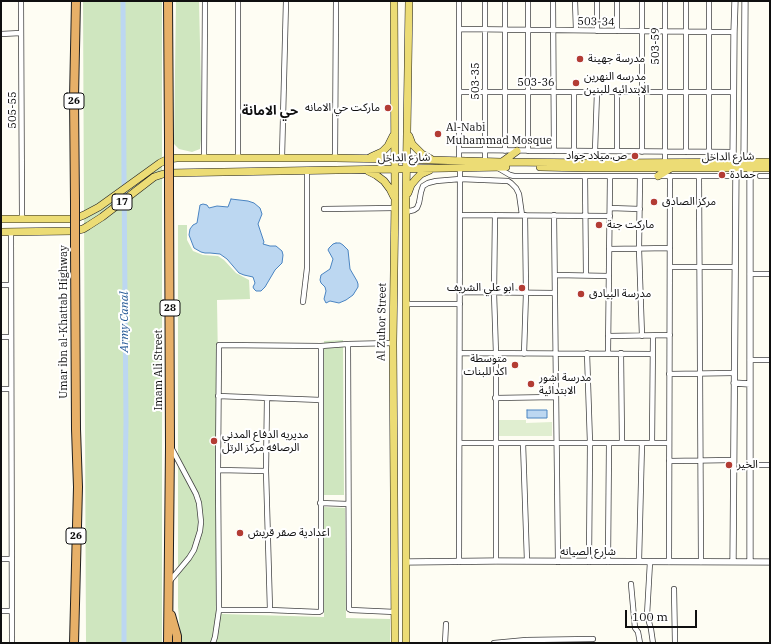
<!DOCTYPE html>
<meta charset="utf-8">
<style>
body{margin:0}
#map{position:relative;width:771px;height:644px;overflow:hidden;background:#fefdf3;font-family:"IBM Plex Serif",serif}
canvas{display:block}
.frame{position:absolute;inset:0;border:2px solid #0f0f0f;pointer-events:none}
.scale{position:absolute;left:625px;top:610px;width:72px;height:18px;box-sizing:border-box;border:2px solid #0f0f0f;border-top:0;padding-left:5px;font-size:12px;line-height:14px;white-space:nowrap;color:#0f0f0f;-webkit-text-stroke:3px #fff;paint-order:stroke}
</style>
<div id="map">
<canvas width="771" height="644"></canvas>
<div class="frame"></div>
<div class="scale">100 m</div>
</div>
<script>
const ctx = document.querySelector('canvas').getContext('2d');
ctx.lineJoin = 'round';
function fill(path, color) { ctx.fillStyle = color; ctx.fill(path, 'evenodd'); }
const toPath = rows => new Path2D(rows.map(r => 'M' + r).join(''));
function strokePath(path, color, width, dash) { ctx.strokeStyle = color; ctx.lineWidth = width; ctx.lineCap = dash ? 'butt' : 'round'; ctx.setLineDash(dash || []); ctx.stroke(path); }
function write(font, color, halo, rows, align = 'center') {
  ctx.font = font + ' "IBM Plex Serif","Noto Sans Arabic",serif'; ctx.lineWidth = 4; ctx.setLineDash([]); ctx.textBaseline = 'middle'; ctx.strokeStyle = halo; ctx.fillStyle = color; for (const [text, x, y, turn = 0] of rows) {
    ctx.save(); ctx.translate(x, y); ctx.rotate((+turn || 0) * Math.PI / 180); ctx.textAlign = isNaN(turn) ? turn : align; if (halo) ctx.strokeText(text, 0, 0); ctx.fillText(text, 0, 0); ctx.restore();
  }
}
fill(toPath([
 [83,1,162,1,162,643,86,643],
 [176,1,199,1,202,130,200,149,192,152,179,149,174,144],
 [178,225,187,225,187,240,193,251,203,255,218,256,224,260,236,273,249,280,250,299,217,300,222,614,324,617,324,507,345,508,346,618,390,619,390,643,181,643,178,607],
 [343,340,344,495,324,495,324,341]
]), '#cfe6bf');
fill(toPath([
 [499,420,526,420,526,423,552,422,552,436,499,436]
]), '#e0eed0');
const water = toPath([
 [231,199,248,201,254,203,260,208,262,214,258,224,264,242,263,244,270,246,276,246,282,251,283,255,282,263,275,270,265,287,261,291,256,291,254,289,253,287,255,283,253,277,244,275,239,273,227,259,220,254,210,253,205,253,201,252,194,248,189,235,190,229,193,225,197,223,200,205,203,204,207,205,209,208,217,206,228,207,231,199],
 [336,243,340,243,343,245,348,250,350,269,357,281,358,284,358,287,353,295,346,300,339,303,330,301,326,303,324,299,326,291,325,287,321,283,320,280,321,275,330,269,333,259,328,250,329,248,333,244,336,243],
 [527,410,547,410,547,418,527,418,527,410]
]);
fill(water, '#bcd7f1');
strokePath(water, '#4a84c1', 1);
strokePath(toPath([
 [123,1,124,175,126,422,124,547,124,643]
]), '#bcd7f1', 5);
const minor = toPath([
 [21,1,22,219],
 [238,1,238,157],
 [459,1,459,161],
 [553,1,554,151],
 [575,1,576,30],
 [597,1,597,31],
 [665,1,665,162],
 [709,1,709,152],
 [459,29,734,32],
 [617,31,617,1],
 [1,34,21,33],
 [459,92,733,92],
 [459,150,733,152],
 [505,151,505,1],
 [528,151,528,1],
 [574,151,574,92],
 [595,151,597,92],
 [617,151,617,92],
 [642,152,642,1],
 [686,152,686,1],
 [204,157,205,1],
 [282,157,286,1],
 [335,158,336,1],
 [485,162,485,1],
 [498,168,510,175,514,176,736,176],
 [585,176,586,275],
 [640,176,639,249,642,336],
 [699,176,701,562],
 [760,176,770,176],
 [610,208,640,209],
 [324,209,395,208],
 [406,212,414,210,417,208,419,203,421,192,423,186,428,183,436,181,460,179,508,181,511,183,516,188,519,194,522,215],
 [460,215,610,216],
 [495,215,494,293,496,354,496,561],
 [554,215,558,562],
 [11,232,12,643],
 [609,249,670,248],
 [670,267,735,267],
 [750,274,770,274],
 [555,275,609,276],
 [1,285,10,285],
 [460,292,555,293],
 [303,302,307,268,307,171],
 [406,304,460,304],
 [608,336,670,335],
 [1,337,10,337],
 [348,344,349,609,351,610,395,612],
 [460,353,652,354],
 [587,353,590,443,589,562],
 [608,353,610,176],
 [621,353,622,443],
 [524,354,526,293,525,215],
 [750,360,770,360],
 [669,374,734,373],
 [1,389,11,389],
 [218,396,321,400],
 [267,398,266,471,270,610],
 [495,398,556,397],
 [460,443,669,443],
 [523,443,527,561],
 [652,443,653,336],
 [669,461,733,460],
 [750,465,770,465],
 [218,470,266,471],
 [320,503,348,504],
 [1,559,11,559],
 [639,561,642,443],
 [459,562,460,168],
 [608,562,609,443],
 [650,562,647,615,651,629,653,643],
 [669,562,670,176],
 [169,582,189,558,194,550,200,531,201,522,199,503,196,494,172,449],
 [631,584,635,628,638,632,640,643],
 [674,589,675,643],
 [219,610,270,610,319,612,321,611,321,346],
 [1,611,12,611],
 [213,643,215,637,219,610,218,470,219,345,321,346,348,344,393,343],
 [445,643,446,624],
 [494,643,526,640,593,639]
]);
const tertiary = toPath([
 [733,162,734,32,735,1],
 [744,162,745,1],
 [734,383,750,384],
 [406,562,496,561,770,562],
 [733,562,736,168],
 [750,562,750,168]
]);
const primary = toPath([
 [394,1,395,198,393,343,395,643],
 [409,136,412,144,422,154,431,159],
 [371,157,382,152,388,146,393,136],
 [502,162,517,151],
 [540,167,586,168,770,168],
 [368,171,376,175,384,181,390,189,394,197],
 [658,176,671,168],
 [408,193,411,185,416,179,421,174,430,170],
 [1,219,74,219,84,215,99,207,160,163,168,159,177,158,335,158,395,159,502,162,600,163,770,162],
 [1,232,74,231,83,229,88,226,102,217,154,177,160,175,167,173,506,167],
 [406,643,406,199,409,1]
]);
const motorway = toPath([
 [168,1,169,140],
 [75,202,74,98,76,1],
 [171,615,177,636,177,643],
 [74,643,78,487,76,429,75,247],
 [168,643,170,447,169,192]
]);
strokePath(minor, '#424242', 6);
strokePath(tertiary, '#424242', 7);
strokePath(primary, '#202020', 8);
strokePath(motorway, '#202020', 10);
strokePath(minor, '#fff', 4.5);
strokePath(tertiary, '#fff', 5.5);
strokePath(primary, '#ecdc75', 7);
strokePath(motorway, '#e7b068', 8);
const motorwayBridge = toPath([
 [169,140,169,192],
 [75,202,75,247]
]);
strokePath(motorwayBridge, '#202020', 10, []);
strokePath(motorwayBridge, '#e7b068', 8);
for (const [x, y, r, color] of [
 [580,59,4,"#b33c34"],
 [576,83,4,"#b33c34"],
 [388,108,4,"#b33c34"],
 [438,134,4,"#b33c34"],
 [635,156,4,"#b33c34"],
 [722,175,4,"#b33c34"],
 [654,202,4,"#b33c34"],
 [599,225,4,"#b33c34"],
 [522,288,4,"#b33c34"],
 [581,294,4,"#b33c34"],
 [515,365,4,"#b33c34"],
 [531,384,4,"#b33c34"],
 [214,441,4,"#b33c34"],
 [729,465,4,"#b33c34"],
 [240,533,4,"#b33c34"]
]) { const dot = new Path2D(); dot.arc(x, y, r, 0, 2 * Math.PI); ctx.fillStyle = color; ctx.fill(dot); strokePath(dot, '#fff', 1.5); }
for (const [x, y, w] of [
 [74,101,20],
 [122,202,20],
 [170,308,20],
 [76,536,20]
]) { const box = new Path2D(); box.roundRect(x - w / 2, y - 8, w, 16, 3); ctx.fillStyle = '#fff'; ctx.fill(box); strokePath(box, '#0f0f0f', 1); }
write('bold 10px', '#0f0f0f', null, [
 ["26",74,101],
 ["17",122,202],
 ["28",170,308],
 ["26",76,536]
]);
write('11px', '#0f0f0f', '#fff', [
 ["503-34",596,22,1],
 ["503-59",656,46,-90],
 ["503-35",476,81,-90],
 ["503-36",536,83],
 ["505-55",13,110,-90],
 ["شارع الداخل",728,157,-1],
 ["شارع الداخل",404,158,-1],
 ["Umar ibn al-Khattab Highway",64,322,-90],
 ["Al Zuhor Street",382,322,-89],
 ["Imam Ali Street",159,370,-90],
 ["شارع الصيانه",588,552]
]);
write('11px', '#0f0f0f', '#fff', [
 ["مدرسة جهينة",588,59],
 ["مدرسه النهرين",584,77],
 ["الابتدائيه للبنين",584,90],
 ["ماركت حي الامانه",380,108,"right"],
 ["Al-Nabi",446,128],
 ["Muhammad Mosque",446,141],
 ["ص.ميلاد جواد",627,156,"right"],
 ["حمادة",730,175],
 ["مركز الصادق",662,202],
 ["ماركت جنة",607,225],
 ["ابو علي الشريف",514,288,"right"],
 ["مدرسة البيادق",589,294],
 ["متوسطة",507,359,"right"],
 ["اكد للبنات",507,372,"right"],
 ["مدرسة اشور",539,378],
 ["الابتدائية",539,391],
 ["مديريه الدفاع المدني",222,435],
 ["الرصافه مركز الرتل",222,448],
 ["الخير",737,465],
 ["اعدادية صقر قريش",248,533]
], 'left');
write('italic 12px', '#235896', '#fff', [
 ["Army Canal",125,322,-90]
]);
write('bold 13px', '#0f0f0f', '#fff', [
 ["حي الامانة",270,111]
]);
</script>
